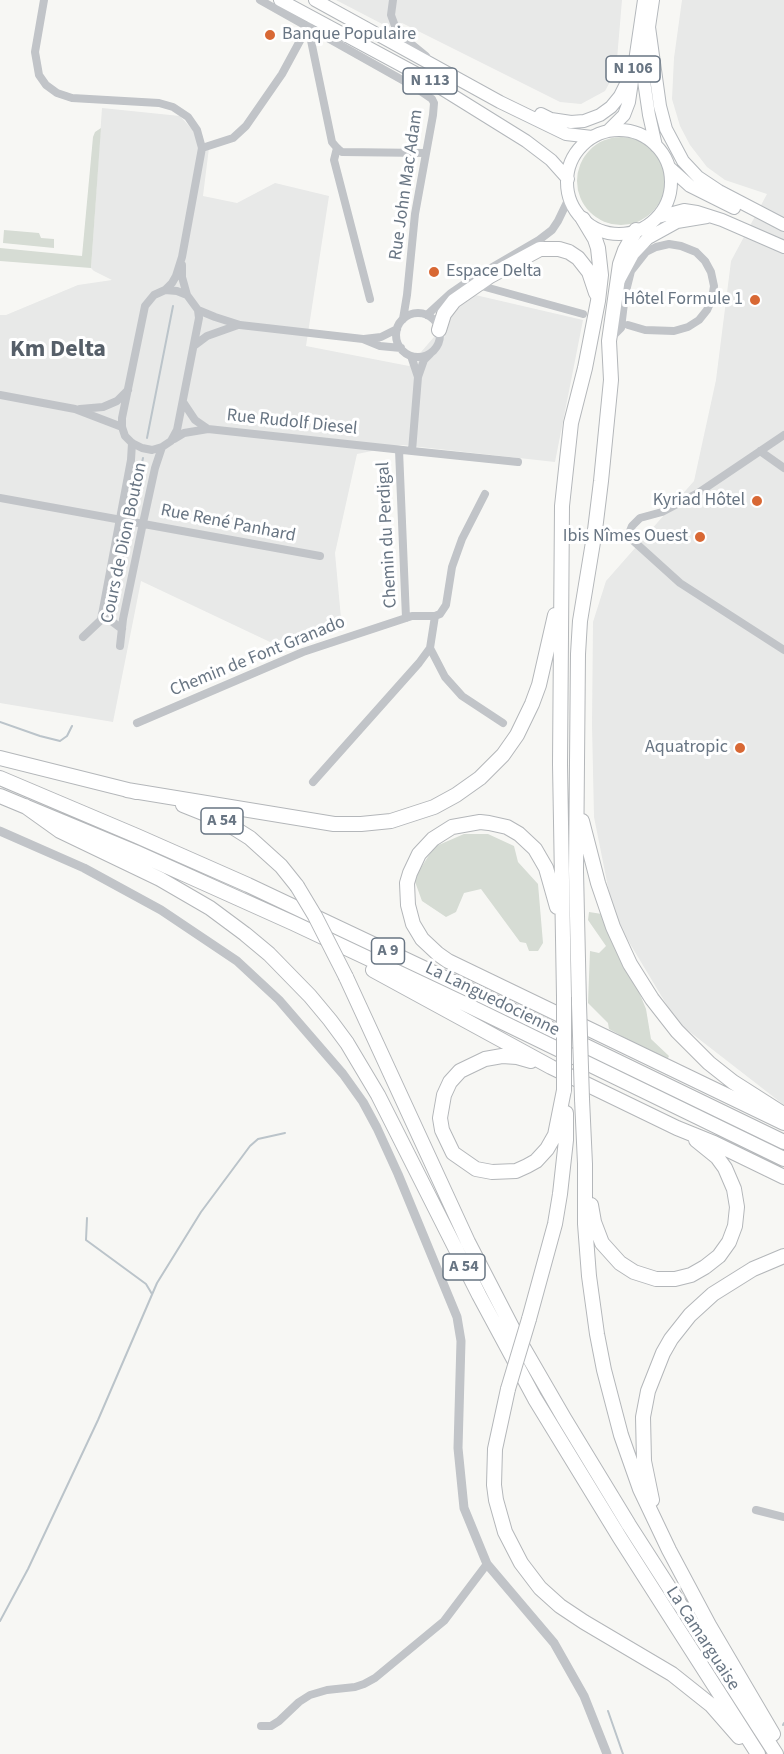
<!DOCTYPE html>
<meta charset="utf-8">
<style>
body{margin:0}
canvas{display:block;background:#f7f7f4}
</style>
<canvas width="784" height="1754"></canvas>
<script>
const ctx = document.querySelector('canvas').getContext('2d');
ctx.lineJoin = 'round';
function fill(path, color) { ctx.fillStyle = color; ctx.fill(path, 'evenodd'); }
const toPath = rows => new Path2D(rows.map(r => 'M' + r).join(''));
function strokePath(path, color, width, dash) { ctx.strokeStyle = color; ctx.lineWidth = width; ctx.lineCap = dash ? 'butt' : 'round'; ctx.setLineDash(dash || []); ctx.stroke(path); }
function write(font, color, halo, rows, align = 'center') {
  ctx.font = font + ' "Source Sans 3",sans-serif'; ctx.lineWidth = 6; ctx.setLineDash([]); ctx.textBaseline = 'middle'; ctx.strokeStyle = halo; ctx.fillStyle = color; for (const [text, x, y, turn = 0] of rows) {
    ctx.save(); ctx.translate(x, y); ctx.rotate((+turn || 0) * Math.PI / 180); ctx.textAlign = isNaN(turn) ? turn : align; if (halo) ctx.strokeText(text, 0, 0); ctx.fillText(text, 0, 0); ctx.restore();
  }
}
fill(toPath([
 [336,0,622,0,616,71,605,91,581,104,560,102,402,23,388,27],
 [682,0,784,0,784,1105,677,1022,614,917,594,817,592,725,593,622,606,581,694,481,716,380,731,261,767,194,725,180,707,167,690,145,680,126,672,99,674,58],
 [102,108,180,116,209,148,203,196,237,203,275,183,329,196,306,346,409,366,471,294,583,320,555,462,402,445,357,454,335,553,342,629,270,642,141,581,113,722,0,703,0,315,6,315,78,285,112,280,94,271,91,268]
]), '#e8e9e8');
fill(toPath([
 [101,128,91,268,0,261,0,248,82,256,93,137,95,132],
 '577 181a44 44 0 1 1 88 0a44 44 0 1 1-88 0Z',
 [4,230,39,233,41,238,54,239,54,248,3,243],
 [464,834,488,834,514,846,518,862,538,884,543,943,538,951,529,951,526,943,520,942,481,889,464,893,456,912,446,917,422,901,414,879,434,847],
 [589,912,602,914,615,948,634,980,646,1009,651,1039,669,1056,667,1060,660,1057,609,1029,608,1023,588,1003,590,951,599,953,606,946,588,920]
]), '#d6dcd4');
strokePath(toPath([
 [147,438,173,306],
 [132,510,143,458],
 [112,614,128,532],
 [0,722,40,736,60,741,67,736,72,726],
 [87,1218,86,1240,146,1284,152,1294],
 [0,1621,28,1569,98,1420,157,1283,201,1212,250,1146,258,1139,285,1133],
 [608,1711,623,1754],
 [783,1725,784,1723]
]), '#bbc4ca', 2);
const primary = toPath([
 [280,0,423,77,526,141,551,160,568,179],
 [315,0,500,102,566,134,592,137],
 [653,0,649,27,644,81,649,115,656,146],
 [649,27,660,106,666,129,683,161,698,177,719,191,784,225],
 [541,114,551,119,571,122,584,121,600,115,611,107,620,96,632,72],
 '567 182a52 52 0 1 1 104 0a52 52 0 1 1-104 0Z',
 [608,131,624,115,629,102,644,0],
 [670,168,690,186,734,208],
 [658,217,684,210,697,212,722,220,784,247],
 [619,280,633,254,648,238,677,222,707,217]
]);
const motorway = toPath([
 [439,330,444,314,454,301,490,276,540,249,559,249,569,252,578,258,589,272,596,293],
 [0,758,136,792],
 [0,778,137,836,248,885,468,989,784,1142],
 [127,790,334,824,361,824,391,821,434,807,456,795,480,778,503,755,517,735,532,704,539,685,555,615],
 [0,796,135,852,293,923,465,1004,784,1159],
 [183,805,223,821,250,838,281,866,297,886],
 [25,806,60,831,160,879,210,908,245,934,269,954,310,996,330,1020,347,1043,378,1095,479,1295,535,1399,620,1538,758,1754],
 [582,821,598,883,613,927,630,964,652,999,677,1031,709,1063,733,1082,780,1112],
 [557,907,546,868,535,849,519,834,507,827,489,823,480,822,452,827,433,839,419,854,410,873,407,883,408,905,413,924,422,939,438,954,448,961,784,1123],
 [373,970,551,1067,677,1128,714,1143,784,1177],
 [346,977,468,1242,516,1335,564,1418,629,1525,776,1754],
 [564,997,560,764,562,506,571,423,585,368,598,301,601,275,598,248,595,239,583,219],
 [579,1004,576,871,578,654,580,621,595,530,601,481,611,380,609,341,620,264,625,250,636,230],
 [531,1061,517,1057,502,1056,485,1059,460,1071,450,1082,444,1095,440,1118,442,1130,453,1153,476,1169,492,1172,516,1171,527,1166,536,1161,547,1149,555,1135,564,1090],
 [582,1099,585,1164,585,1224,589,1276,597,1334,604,1370,621,1435,640,1489,669,1550,709,1625,773,1734],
 [591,1205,594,1222,602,1243,620,1263,634,1272,656,1279,675,1279,691,1275,705,1267,719,1256,729,1242,735,1226,737,1207,734,1189,725,1168,717,1157,696,1140],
 [529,1319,555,1224,560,1194,566,1140,566,1113],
 [508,1389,495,1449,494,1485,496,1500,505,1532,521,1563,540,1588,560,1606,584,1622,672,1674,711,1705,739,1737],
 [652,1500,644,1461,643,1417,648,1391,663,1353,671,1339,690,1315,713,1294,753,1269,784,1256]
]);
strokePath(primary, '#b4b8bc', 14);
strokePath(motorway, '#b4b7ba', 16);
strokePath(toPath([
 [44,0,35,52,39,75,46,85,57,93,72,98,159,103,173,107,188,117,197,130,202,148,182,257,176,276,172,283,165,290],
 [260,0,413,86,432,99,434,103,433,115,415,214,407,295,403,319],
 [393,0,391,15,395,26,404,38,426,56],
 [308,26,332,142,337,148,342,152,425,153],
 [202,148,233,138,246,126,282,74,308,26],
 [337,148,334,160,370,299],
 [182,265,182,277,187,295],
 [478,285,583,314],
 [165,290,177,291,187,295,198,310,199,318,177,430,171,441,162,447,152,450,142,448,132,443,125,436,122,427,122,418,145,306,154,295,165,290],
 [198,310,215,317,240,325,363,339,380,346,401,348],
 '396 335a22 22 0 1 1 44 0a22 22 0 1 1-44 0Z',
 [427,315,451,293,467,282,539,240,552,230,558,221,570,196],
 [612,337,621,328,625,295,631,271,646,252,656,247,669,244,681,246,696,252,705,261,711,272,714,286,712,299,707,310,699,320,688,327,674,331,645,330,628,325],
 [364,339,381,337,397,329],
 [195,345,207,336,238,325],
 [430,354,424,360,418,377,412,451,518,462],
 [411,356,418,377],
 [0,395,75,409,122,427],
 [183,402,195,420,208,429],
 [80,409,103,407,117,401,128,390],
 [784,435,698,493,662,512,640,518,632,526,628,536,680,583,784,650],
 [174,439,184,433,208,429,412,451],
 [399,450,406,618],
 [760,451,784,468],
 [0,498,320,556],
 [102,614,122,629],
 [83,637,101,620,131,460,132,443],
 [120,646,123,619,143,523,155,468,162,447],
 [430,648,445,677,462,696,503,723],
 [137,723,303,652,412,616,435,616,440,614,446,605,452,567,462,539,485,494],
 [313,782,419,663,430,648,435,616],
 [756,1510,784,1517],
 [261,1726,271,1726,279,1721,299,1702,310,1695,327,1690,355,1687,364,1684,375,1678,444,1621,487,1564]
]), '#c1c4c8', 8);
strokePath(toPath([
 [0,831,84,868,161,910,237,961,279,1000,343,1074,363,1102,377,1128,398,1174,457,1317,461,1341,458,1448,464,1508,487,1564,554,1643,584,1696,607,1754]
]), '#c1c4c8', 9);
strokePath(primary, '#fff', 12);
strokePath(motorway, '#fff', 14);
const motorwayBridge = toPath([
 [297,886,315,916,346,977],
 [579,1004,582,1099],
 [564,1090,564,997],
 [508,1389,529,1319]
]);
strokePath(motorwayBridge, '#b4b7ba', 16, []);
strokePath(motorwayBridge, '#fff', 14);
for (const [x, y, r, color] of [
 [270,35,6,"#d86834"],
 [434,272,6,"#d86834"],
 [755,300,6,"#d86834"],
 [757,501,6,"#d86834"],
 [700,537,6,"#d86834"],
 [740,748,6,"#d86834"]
]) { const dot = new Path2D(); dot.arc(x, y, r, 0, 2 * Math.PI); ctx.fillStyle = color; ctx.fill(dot); strokePath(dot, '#fff', 2); }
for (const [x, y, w] of [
 [633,69,54],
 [430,81,54],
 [222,821,42],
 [388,951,33],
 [464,1267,42]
]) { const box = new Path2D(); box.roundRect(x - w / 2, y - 13, w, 26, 4.5); ctx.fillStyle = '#fff'; ctx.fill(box); strokePath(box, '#687583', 1.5); }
write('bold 16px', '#687583', null, [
 ["N 106",633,69],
 ["N 113",430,81],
 ["A 54",222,821],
 ["A 9",388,951],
 ["A 54",464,1267]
]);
write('18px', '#687583', '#fff', [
 ["Banque Populaire",282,35,"left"],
 ["Espace Delta",446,272,"left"],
 ["Hôtel Formule 1",743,300],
 ["Kyriad Hôtel",745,501],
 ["Ibis Nîmes Ouest",688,537],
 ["Aquatropic",728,748]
], 'right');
write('18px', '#687583', '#fff', [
 ["Rue John Mac Adam",407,185,-82],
 ["Rue Rudolf Diesel",292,423,6],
 ["Rue René Panhard",228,524,11],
 ["Chemin du Perdigal",388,535,-93],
 ["Cours de Dion Bouton",125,543,-78],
 ["Chemin de Font Granado",258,657,-22],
 ["La Languedocienne",492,1000,26],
 ["La Camarguaise",702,1639,57]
]);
write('bold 24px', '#565f69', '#fff', [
 ["Km Delta",58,351]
]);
</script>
